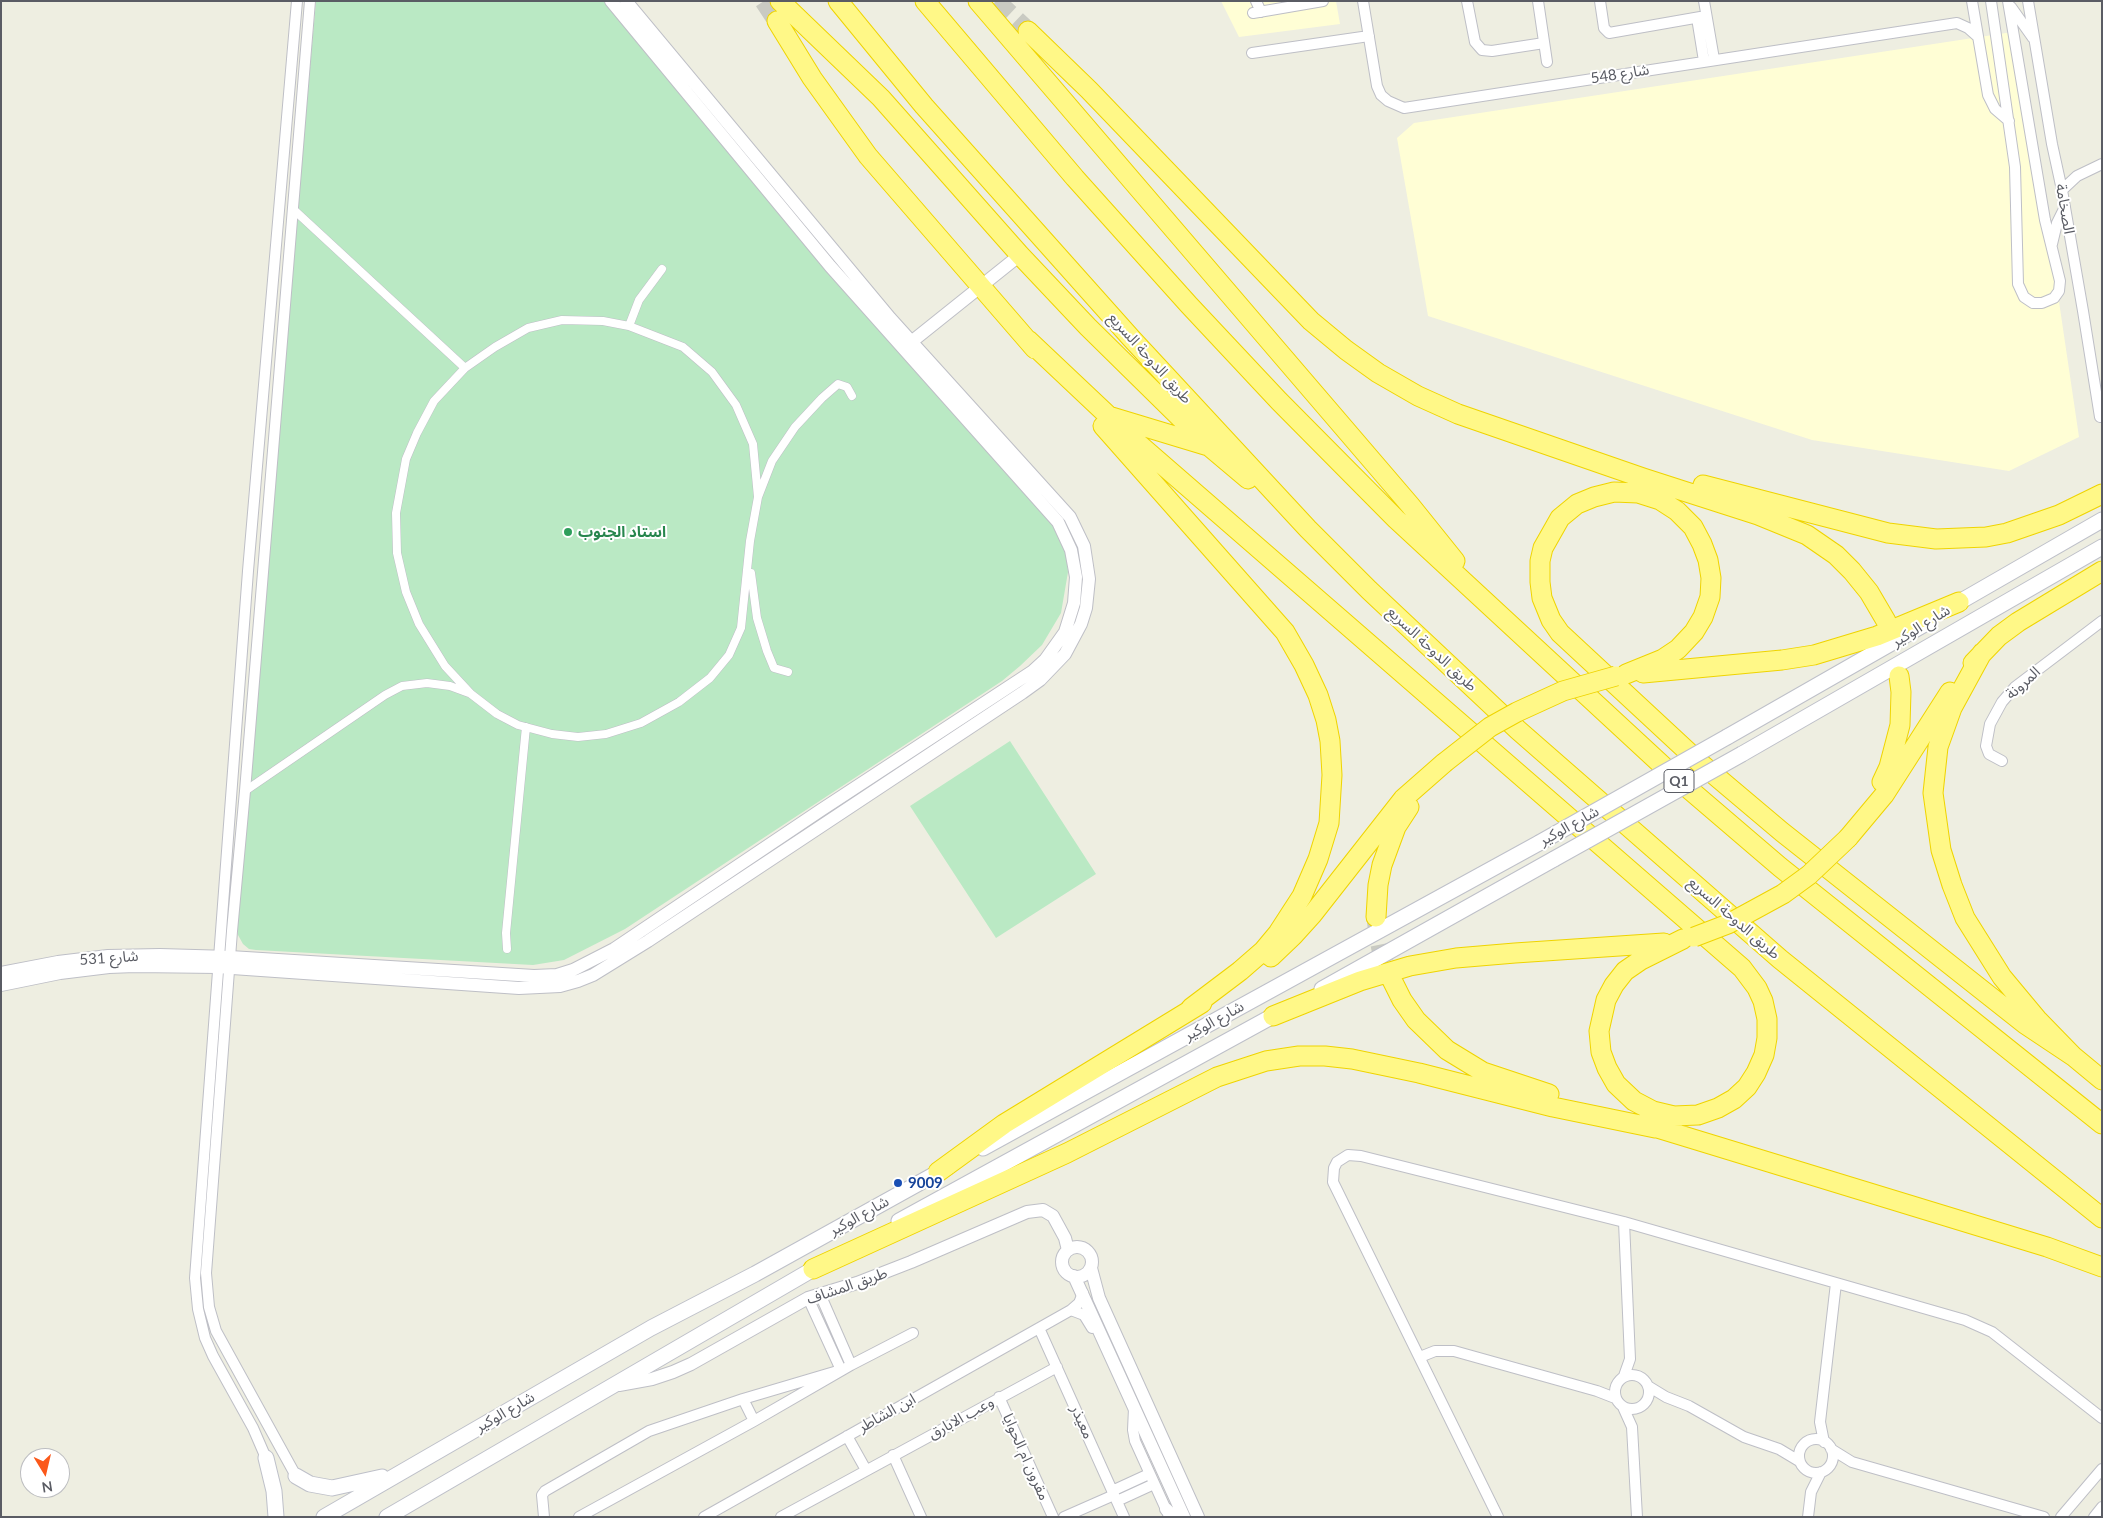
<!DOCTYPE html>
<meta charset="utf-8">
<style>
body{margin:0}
#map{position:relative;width:2103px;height:1518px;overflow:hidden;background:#eeeee1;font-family:Lato,sans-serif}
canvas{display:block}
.frame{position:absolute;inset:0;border:2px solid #5a5c64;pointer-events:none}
.north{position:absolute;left:20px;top:1448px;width:50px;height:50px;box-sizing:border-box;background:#fff;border:1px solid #bdbec1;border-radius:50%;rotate:171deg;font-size:14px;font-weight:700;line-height:20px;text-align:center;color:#5a5c64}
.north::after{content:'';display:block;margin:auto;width:18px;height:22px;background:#fb581a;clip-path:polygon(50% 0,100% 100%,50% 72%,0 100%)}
</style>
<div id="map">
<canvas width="2103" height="1518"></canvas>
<div class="frame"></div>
<div class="north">N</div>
</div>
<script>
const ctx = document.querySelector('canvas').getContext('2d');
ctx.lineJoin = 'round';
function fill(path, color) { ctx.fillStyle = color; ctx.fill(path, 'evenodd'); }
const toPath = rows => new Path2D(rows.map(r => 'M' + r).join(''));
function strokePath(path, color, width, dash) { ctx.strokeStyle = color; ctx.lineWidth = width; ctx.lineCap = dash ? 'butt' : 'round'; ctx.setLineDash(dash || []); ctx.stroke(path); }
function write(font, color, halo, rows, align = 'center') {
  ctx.font = font + ' Lato,"Noto Sans Arabic",sans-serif'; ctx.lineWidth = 4; ctx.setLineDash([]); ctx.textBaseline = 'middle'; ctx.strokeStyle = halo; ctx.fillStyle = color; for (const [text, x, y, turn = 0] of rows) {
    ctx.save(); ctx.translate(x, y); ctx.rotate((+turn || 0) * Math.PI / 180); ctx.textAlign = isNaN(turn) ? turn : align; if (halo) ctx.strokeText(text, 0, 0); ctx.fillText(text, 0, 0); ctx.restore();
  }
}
fill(toPath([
 [1221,1,1336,1,1340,24,1239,37],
 [2019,31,2079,437,2009,471,1812,440,1428,316,1397,138,1414,123]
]), '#fffed5');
fill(toPath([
 [316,1,605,1,1049,518,1062,543,1067,558,1068,572,1061,613,1042,645,1020,666,1002,681,625,929,564,960,533,965,256,950,249,949,243,944,238,935,237,928,266,558],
 [1010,741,1096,874,996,938,910,806]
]), '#bae9c4');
strokePath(toPath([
 [764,1,777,21],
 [996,1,1028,31],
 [1376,917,1378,935,1383,959,1392,980]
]), '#c9cac2', 19, [19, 9]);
const pedestrian = toPath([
 [293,209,465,368],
 [629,326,639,300,662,269],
 [758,497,753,444,736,405,712,372,683,347,629,326,603,321,562,320,528,328,495,347,465,368,434,401,417,433,406,459,396,513,397,553,406,592,419,624,445,666,471,694,497,714,518,725,552,734,578,737,606,734,641,723,679,702,710,678,729,655,741,628,750,541,758,497,772,461,795,427,822,398,838,384,847,387,852,396],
 [751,573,757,618,767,651,774,668,788,672],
 [245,791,385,695,402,686,427,683,450,686,469,693],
 [507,949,506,933,526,727]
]);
const minor = toPath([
 [1256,1,1261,12],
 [1363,1,1377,86,1381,95,1388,101,1404,108,1957,23,1968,28,1977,36],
 [1467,1,1475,42,1482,50,1492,51,1544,43],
 [1538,1,1547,62],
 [1600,1,1604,28,1609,33,1706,16],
 [1704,1,1714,59],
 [1972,1,1988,95,1995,109,2009,121],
 [1991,1,2015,167,2018,284,2024,297,2033,303,2042,303,2054,298,2059,291,2060,281,2045,220,2008,1],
 [2028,1,2052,144,2062,190,2083,311,2100,417],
 [2011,7,2033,38],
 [1253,13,1323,1],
 [1697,18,1704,61],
 [1252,53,1369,36],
 [2062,190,2077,176,2102,164],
 [2052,244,2057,223,2065,207],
 [2002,761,1989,754,1986,746,1990,724,2002,702,2015,687,2102,621],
 [820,1294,851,1365],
 [1071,1310,1084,1315,1092,1328],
 [1039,1328,1124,1517],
 [1420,1357,1435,1351,1454,1351,1597,1391,1615,1398],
 '1615 1392a17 17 0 1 1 34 0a17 17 0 1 1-34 0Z',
 [1624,1376,1630,1359,1624,1222],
 [1648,1386,1666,1397,1689,1406,1744,1437,1779,1449,1799,1461],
 [999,1397,1053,1517],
 [743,1399,754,1421],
 [1623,1407,1632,1427,1637,1517],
 [1134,1408,1133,1430,1135,1441,1169,1516],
 [847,1436,866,1470],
 '1799 1456a17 17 0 1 1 34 0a17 17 0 1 1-34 0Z',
 [1824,1442,1820,1422,1836,1283],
 [1831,1449,1852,1462,2044,1517],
 [893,1455,921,1517],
 [266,1458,253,1428,213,1356,205,1338,198,1309,195,1278,248,571,297,1],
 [296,1476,216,1331,209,1307,206,1273,232,931,245,791,310,1],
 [1112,1491,1149,1474],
 [1117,1501,1154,1484],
 [544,1517,542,1495,545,1491,649,1431,743,1399,841,1370,808,1298],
 [579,1517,754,1421,851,1365,913,1333],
 [704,1517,1071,1310,1079,1303,1083,1293],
 [781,1517,1057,1367],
 [1064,1517,1114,1495],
 [1498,1517,1333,1182,1334,1168,1337,1162,1348,1155,1361,1156,1624,1222,1965,1320,1992,1332,2102,1418],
 [1808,1517,1811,1492,1821,1472],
 [2061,1517,2102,1469],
 [2094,1517,2102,1507]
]);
const tertiary = toPath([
 [905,347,1020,255],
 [1,973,58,962,108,956,160,955,230,957,534,976,557,975,573,970,614,949,821,810,1033,671,1045,660,1065,632,1074,603,1076,577,1071,550,1058,522,830,266,611,1],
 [1,985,60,973,109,967,135,966,218,967,519,988,560,986,578,981,593,975,648,941,1022,693,1040,680,1065,654,1081,624,1086,608,1089,579,1084,546,1070,517,890,318,626,1],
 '1062 1262a15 15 0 1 1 30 0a15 15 0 1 1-30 0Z',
 [1091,1268,1099,1298,1198,1517],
 [1074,1276,1184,1517],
 [619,1385,652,1379,673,1372,691,1364,808,1298,857,1283,911,1262,1027,1212,1043,1210,1053,1216,1065,1238,1068,1250],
 [1166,1509,1174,1517]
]);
const secondary = toPath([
 [1949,608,2102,520],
 [1727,737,1930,621],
 [1742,754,2102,547],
 [1322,989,1554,859],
 [983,1148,1539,843],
 [899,1221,1282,1011],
 [266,1458,274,1491,276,1517],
 [296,1476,310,1484,332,1488,382,1477],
 [324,1517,651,1328,755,1274,948,1167],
 [387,1517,822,1264]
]);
const motorway = toPath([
 [780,1,881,98,1020,255,1088,327,1210,447,1248,479],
 [838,1,924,106,1131,338,1308,529,1369,590,1518,730,1780,959,2102,1218],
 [925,1,1075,178,1189,305,1279,401,1396,519,1676,778,1780,867,2102,1124],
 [978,1,1410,505,1455,561],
 [777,21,812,78,868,156,1035,349],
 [1028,31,1089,90,1311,321,1346,350,1378,373,1418,396,1458,414,1643,478,1758,515,1807,535,1836,555,1852,571,1869,592,1886,621],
 [1028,340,1134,440,1742,968,1757,988,1763,1001,1767,1019,1767,1038,1764,1055,1756,1073,1747,1087,1734,1099,1718,1108,1698,1115,1674,1116,1653,1111,1634,1101,1616,1084,1607,1068,1601,1052,1599,1031,1606,1000,1614,985,1625,971,1641,960,1683,939],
 [1112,417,1208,446],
 [1103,426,1285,632,1304,665,1318,695,1326,720,1330,741,1332,775,1329,823,1318,859,1302,896,1278,933,1263,951,1240,971,1191,1008],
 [1703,485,1888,533,1936,539,1986,537,2007,533,2059,515,2102,494],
 [1982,653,1952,708,1938,747,1933,793,1941,850,1952,885,1965,918,2002,977,2037,1019,2073,1056,2102,1080],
 [1973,663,1999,636,2018,622,2102,571],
 [1643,673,1782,660,1814,655,1877,636,1959,602],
 [1626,674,1663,659,1678,649,1694,632,1703,617,1710,597,1711,578,1708,560,1702,544,1693,527,1677,511,1660,500,1638,493,1614,492,1594,497,1577,504,1560,518,1543,548,1540,561,1540,582,1542,598,1551,620,1560,633,1699,762,1782,832,2025,1024,2073,1056],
 [1882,782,1889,767,1900,725,1901,692,1899,676],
 [1848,838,1884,795,1950,692],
 [1376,917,1378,885,1382,865,1396,827,1409,807],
 [1271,957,1293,936,1312,915,1403,799,1444,763],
 [1392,980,1402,1000,1416,1020,1447,1050,1483,1072,1549,1094],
 [1273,1016,1360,981,1410,966,1456,958,1515,953,1664,943],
 [1644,1124,2047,1247,2102,1267],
 [938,1172,1004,1124,1202,1003],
 [813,1269,1067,1153,1217,1077,1266,1061,1299,1056,1325,1056,1352,1059,1419,1073,1553,1107,1655,1128]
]);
strokePath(pedestrian, '#bebfc6', 9);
strokePath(minor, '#bebfc6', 12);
strokePath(tertiary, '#bebfc6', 14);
strokePath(secondary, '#bec0c9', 17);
strokePath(motorway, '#efd400', 21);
strokePath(pedestrian, '#fff', 8);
strokePath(minor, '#fff', 10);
strokePath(tertiary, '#fff', 12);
strokePath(secondary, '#fff', 15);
strokePath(motorway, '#fff887', 19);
const secondaryBridge = toPath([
 [1539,843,1727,737],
 [1554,859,1742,754]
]);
const motorwayBridge = toPath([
 [1444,763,1490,727,1517,712,1563,691,1616,676],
 [1694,937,1728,924,1783,894,1809,875,1848,838]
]);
strokePath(secondaryBridge, '#bec0c9', 17, []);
strokePath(motorwayBridge, '#efd400', 21, []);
strokePath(secondaryBridge, '#fff', 15);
strokePath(motorwayBridge, '#fff887', 19);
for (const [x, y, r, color] of [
 [568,532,5,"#2e9e5b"],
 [898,1183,5,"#1a4fb4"]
]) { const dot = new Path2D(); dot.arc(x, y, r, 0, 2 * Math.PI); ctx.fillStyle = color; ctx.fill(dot); strokePath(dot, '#fff', 2); }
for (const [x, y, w] of [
 [1679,781,30]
]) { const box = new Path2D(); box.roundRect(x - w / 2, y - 11.5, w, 23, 4); ctx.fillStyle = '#fff'; ctx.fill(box); strokePath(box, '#5a5c64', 1); }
write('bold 14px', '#5a5c64', null, [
 ["Q1",1679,781]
]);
write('15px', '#5a5c64', '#fff', [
 ["شارع 548",1620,74,-9],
 ["الصخامة",2065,209,80],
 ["طريق الدوحة السريع",1150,358,48],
 ["شارع الوكير",1921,626,-32],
 ["طريق الدوحة السريع",1432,649,43],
 ["المرونة",2023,683,-42],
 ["شارع الوكير",1569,826,-29],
 ["طريق الدوحة السريع",1734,918,41],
 ["شارع 531",109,958,-4],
 ["شارع الوكير",1214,1021,-29],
 ["شارع الوكير",859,1216,-29],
 ["طريق المشاف",847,1286,-19],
 ["شارع الوكير",505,1412,-30],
 ["ابن الشاطر",887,1413,-29],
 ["وعب الابارق",961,1418,-29],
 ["معيذر",1082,1422,66],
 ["مقرون ام الحوايا",1026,1457,66]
]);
write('bold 15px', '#27864d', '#fff', [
 ["استاد الجنوب",578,532]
], 'left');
write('bold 15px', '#164399', '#fff', [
 ["9009",908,1183]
], 'left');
</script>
